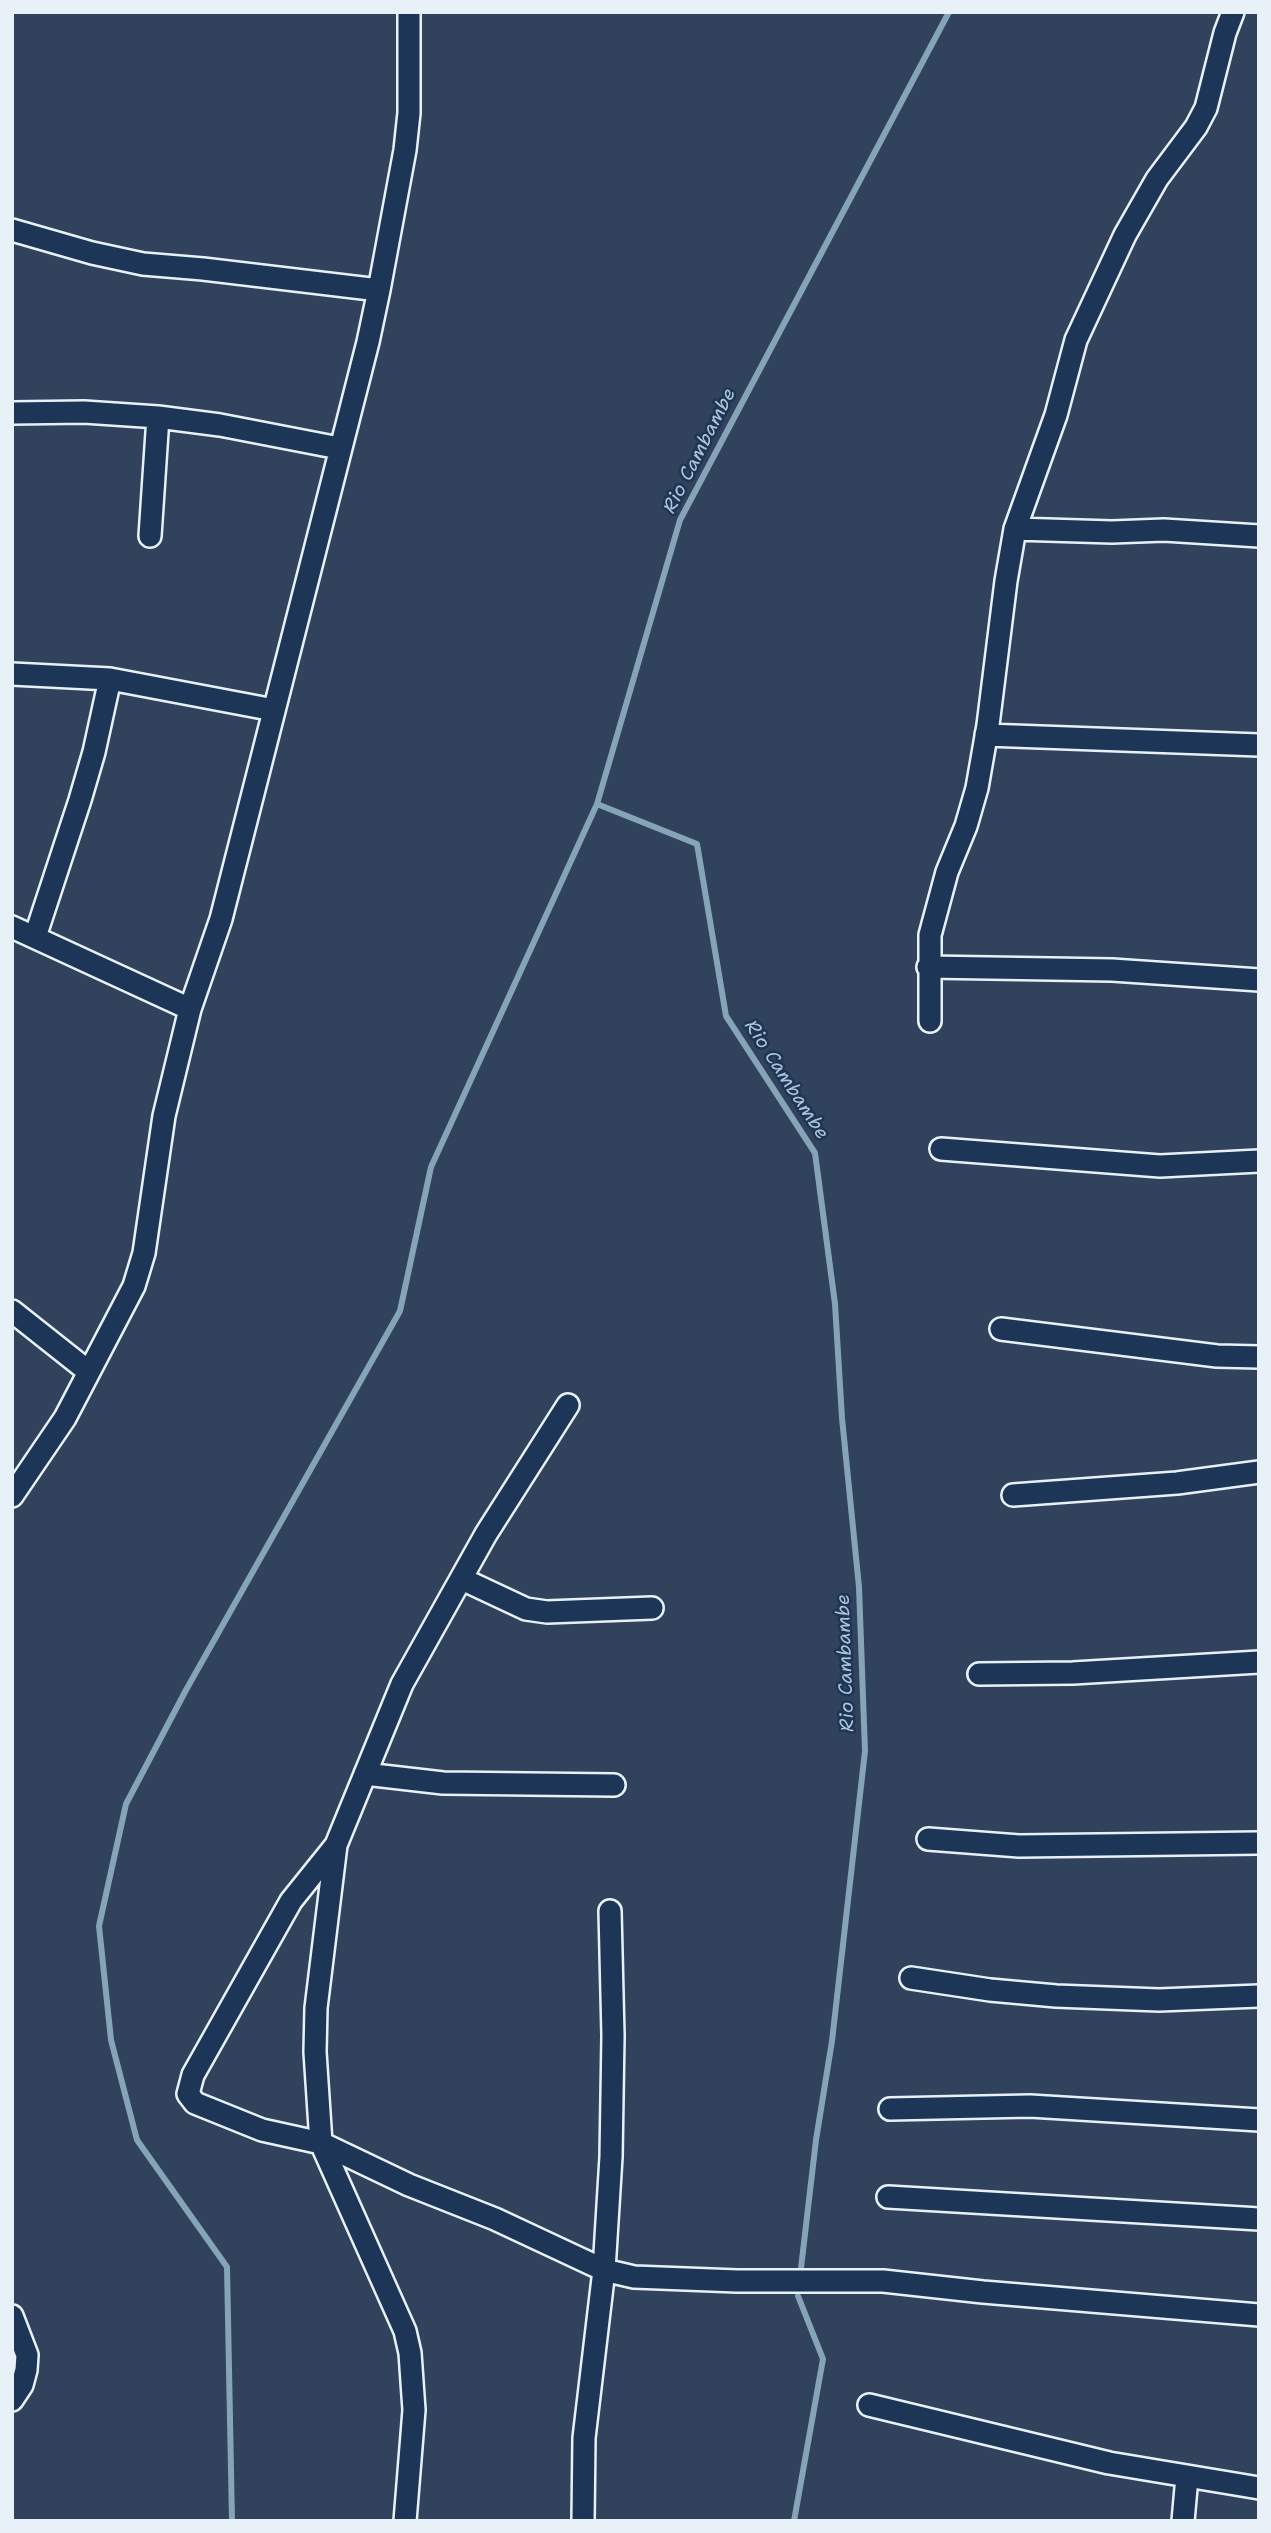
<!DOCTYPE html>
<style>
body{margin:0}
#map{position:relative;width:1271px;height:2533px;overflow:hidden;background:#30425c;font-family:"Shantell Sans",sans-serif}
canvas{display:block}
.frame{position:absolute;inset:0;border:14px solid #e8f1f8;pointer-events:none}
</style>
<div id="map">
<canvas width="1271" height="2533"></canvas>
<div class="frame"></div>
</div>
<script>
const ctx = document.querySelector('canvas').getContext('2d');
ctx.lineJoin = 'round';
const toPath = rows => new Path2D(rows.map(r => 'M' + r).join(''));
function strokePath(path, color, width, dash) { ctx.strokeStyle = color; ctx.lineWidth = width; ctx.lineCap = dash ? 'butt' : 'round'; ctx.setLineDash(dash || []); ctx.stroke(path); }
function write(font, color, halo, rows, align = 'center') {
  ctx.font = font + ' "Shantell Sans",sans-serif'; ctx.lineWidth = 5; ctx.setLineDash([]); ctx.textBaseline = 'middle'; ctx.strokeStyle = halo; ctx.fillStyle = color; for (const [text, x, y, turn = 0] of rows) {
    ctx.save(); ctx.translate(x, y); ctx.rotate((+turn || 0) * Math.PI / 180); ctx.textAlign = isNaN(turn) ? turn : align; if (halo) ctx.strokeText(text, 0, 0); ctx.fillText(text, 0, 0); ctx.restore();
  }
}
strokePath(toPath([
 [801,2268,816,2140,832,2041,865,1751,859,1587,842,1418,835,1304,815,1153,726,1016,697,844,597,804,680,520,949,12],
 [232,2521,227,2267,137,2140,111,2040,99,1926,126,1804,186,1690,400,1311,431,1167,597,804],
 [794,2521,823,2359,798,2296]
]), '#86a4b7', 6);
const minor = toPath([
 [12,230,92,253,143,264,203,269,379,290],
 [12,413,84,412,158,417,220,425,339,448],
 [1015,529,1112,532,1164,530,1259,536],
 [150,536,158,417],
 [12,674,110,679,274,710],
 [986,735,1259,745],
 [12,927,190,1009],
 [35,937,80,800,94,752,110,679],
 [928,967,1112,970,1259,980],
 [930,1021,930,935,947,872,966,826,977,788,988,725,1006,581,1015,529,1056,415,1076,340,1125,235,1157,179,1196,127,1206,108,1225,33,1233,12],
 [941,1149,1160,1166,1259,1161],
 [12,1311,89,1372],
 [1001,1329,1217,1356,1259,1357],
 [1013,1495,1177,1483,1259,1472],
 [12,1496,65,1418,134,1286,144,1253,164,1116,190,1009,221,919,368,342,379,290,405,150,409,113,409,12],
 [462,1579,526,1609,547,1612,652,1608],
 [979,1674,1073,1673,1259,1662],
 [365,1774,443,1783,614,1785],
 [928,1839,1019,1846,1259,1843],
 [336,1845,291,1901,193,2075,188,2094,195,2103,262,2130,321,2143,409,2185,495,2219,604,2270,634,2277,737,2281,883,2281,983,2292,1259,2315],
 [911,1978,990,1990,1056,1996,1159,2000,1259,1996],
 [890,2109,1030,2106,1259,2120],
 [888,2197,1259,2219],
 [12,2316,27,2355,26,2370,22,2385,12,2400],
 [869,2405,1109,2463,1259,2488],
 [405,2521,414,2410,410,2353,405,2331,321,2143,315,2052,316,2008,336,1845,402,1684,486,1534,568,1405],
 [583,2521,584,2438,604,2270,611,2157,613,2036,610,1911],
 [1183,2521,1187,2477]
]);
strokePath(minor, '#e8f1f8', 26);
strokePath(minor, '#1d3557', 21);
write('italic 19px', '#afc4d2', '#1d3557', [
 ["Rio Cambambe",700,451,-63],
 ["Rio Cambambe",786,1080,57],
 ["Rio Cambambe",846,1663,-92]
]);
</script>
